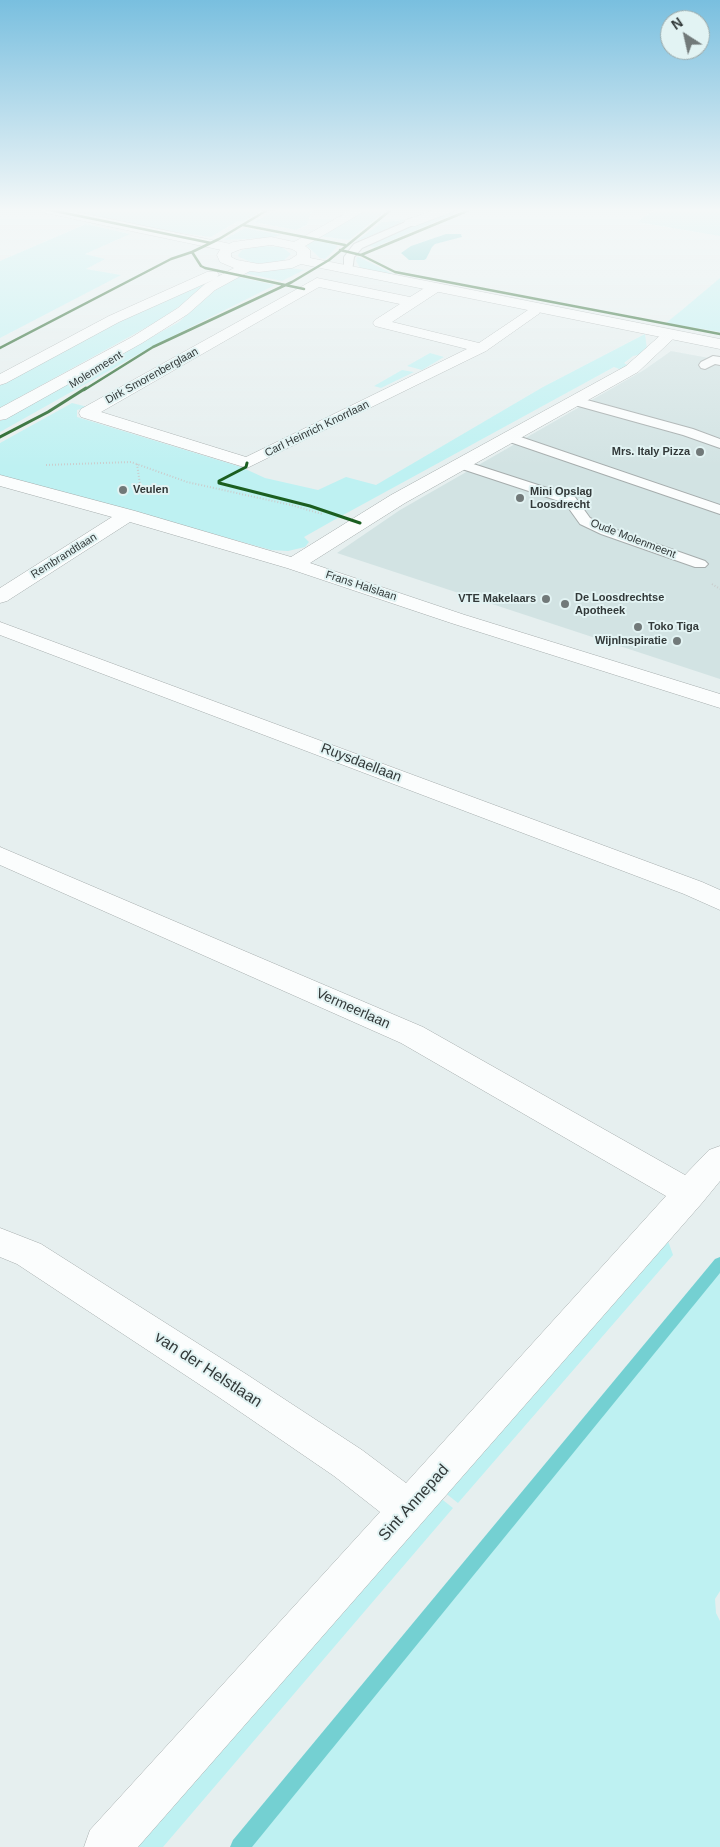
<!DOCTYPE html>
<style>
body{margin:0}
#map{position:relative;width:720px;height:1847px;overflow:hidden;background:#e6efef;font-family:Arial,sans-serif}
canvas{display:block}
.north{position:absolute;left:660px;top:10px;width:50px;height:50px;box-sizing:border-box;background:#e2f3f3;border:1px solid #9ca9a9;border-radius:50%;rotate:325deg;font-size:14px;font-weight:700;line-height:20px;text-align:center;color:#323939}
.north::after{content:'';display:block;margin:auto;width:18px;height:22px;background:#717979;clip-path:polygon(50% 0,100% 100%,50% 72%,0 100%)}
</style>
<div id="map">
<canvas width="720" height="1847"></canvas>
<div class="north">N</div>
</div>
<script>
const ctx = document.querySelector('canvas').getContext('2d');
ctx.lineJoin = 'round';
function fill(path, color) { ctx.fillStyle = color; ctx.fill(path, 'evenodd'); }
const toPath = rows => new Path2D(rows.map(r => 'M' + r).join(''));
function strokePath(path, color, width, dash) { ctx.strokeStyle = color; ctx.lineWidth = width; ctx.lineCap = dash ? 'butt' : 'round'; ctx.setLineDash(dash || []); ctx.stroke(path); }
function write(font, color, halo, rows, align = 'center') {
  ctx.font = font + ' Arial,sans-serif'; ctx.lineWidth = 4; ctx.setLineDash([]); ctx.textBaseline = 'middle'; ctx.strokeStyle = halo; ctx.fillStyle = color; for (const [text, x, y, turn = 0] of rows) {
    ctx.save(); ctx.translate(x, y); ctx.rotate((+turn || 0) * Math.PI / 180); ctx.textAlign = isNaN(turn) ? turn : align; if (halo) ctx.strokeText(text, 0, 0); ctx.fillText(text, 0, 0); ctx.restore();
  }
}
fill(toPath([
 [671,351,720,360,720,679,337,553,400,510,644,370]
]), '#d2e3e3');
fill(toPath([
 [56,209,265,209,244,221,238,221,211,237,151,229],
 [278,209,316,209,311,213,307,225,296,230,254,222],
 [367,209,388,209,349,240,318,236],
 [461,209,460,212,455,214,375,247,366,246,407,226],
 [656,209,720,209,720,236,637,222],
 [405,220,392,227,355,242,382,222],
 [86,224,130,234,85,254,105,259,86,269,121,275,0,338,0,261],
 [245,228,281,235,269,238,223,240],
 [313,240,328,243,338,246,325,259,320,258,307,246,307,243],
 [261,246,282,247,291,254,283,261,268,263,253,263,239,257,238,255,242,250],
 [357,257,359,257,393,274,385,274,360,268,356,261],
 [290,268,304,270,282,281,243,273,259,269],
 [223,274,227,275,156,322,0,408,0,383,141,310],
 [234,276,275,285,153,346,0,432,0,421,179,322,207,295],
 [720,278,720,332,666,323,682,310],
 [645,334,647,349,642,354,633,356,624,363,629,366,622,370,614,367,334,520,304,537,309,542,305,547,288,551,271,550,0,475,0,443,72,403,88,407,77,410,77,417,241,467,265,478,318,490,346,477,376,485,543,387],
 [430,353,444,357,422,370,407,366],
 [402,370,414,372,381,388,374,386],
 [667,1238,673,1255,458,1503,444,1492],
 [720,1267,720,1591,715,1599,716,1613,720,1621,720,1847,244,1847],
 [439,1497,453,1508,163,1847,134,1847]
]), '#bef1f2');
fill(toPath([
 [446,234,461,234,462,237,435,244,432,247,426,259,424,260,409,260,401,253,411,246]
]), '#74d0d2');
fill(toPath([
 [720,1257,720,1273,252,1847,230,1847,233,1840,715,1259,720,1257]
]), '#74d0d2');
const service = toPath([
 [410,220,413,221,413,225,362,248,354,257,352,271,344,271,344,257,354,244,410,220],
 [713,356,720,357,720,365,715,364,705,369,701,368,699,365,701,362,713,356],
 [576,397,693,429,720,439,720,448,683,435,571,404,570,401,576,397],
 [509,433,720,505,720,514,504,440,502,437,509,433],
 [461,460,575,497,590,518,611,528,705,561,708,564,705,567,695,567,601,534,580,524,565,503,456,467,454,464,456,461,461,460]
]);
const minor = toPath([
 [39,209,62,209,231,244,238,248,231,252,45,213,39,209],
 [437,209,454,209,452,212,415,226,405,226,404,223,405,220,437,209],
 [317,278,410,297,431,284,441,284,443,287,441,290,392,322,479,343,528,310,533,309,538,310,540,313,486,351,247,468,81,417,79,413,81,409,317,278],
 [319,287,400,304,375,320,373,323,375,326,467,349,246,457,101,412,319,287],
 [669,330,674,332,677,335,674,338,638,372,405,503,310,563,465,615,720,694,720,708,451,623,287,568,130,522,7,601,0,603,0,588,112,517,0,486,0,475,135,511,291,557,391,495,626,366,664,332,669,330],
 [0,622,702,882,720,890,720,910,684,894,0,635,0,622],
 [0,847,423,1027,685,1175,709,1150,720,1146,720,1181,702,1203,138,1847,84,1847,90,1830,380,1512,334,1476,220,1398,17,1264,0,1257,0,1228,41,1244,246,1374,362,1450,406,1483,666,1196,401,1043,0,865,0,847]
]);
const secondary = toPath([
 [353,209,368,209,305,246,310,250,310,258,720,339,720,349,301,264,292,268,259,272,250,271,215,290,188,314,142,343,6,419,0,420,0,408,132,337,178,308,205,284,213,280,119,322,6,383,0,385,0,374,109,316,207,272,217,272,219,275,217,277,234,268,220,262,217,255,221,248,233,242,271,237,294,242,353,209],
 [271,245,292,249,297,252,297,255,289,260,259,264,237,260,231,257,231,253,241,249,271,245]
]);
strokePath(service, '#a6adad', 2);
strokePath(minor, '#a6adad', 1);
strokePath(secondary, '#a6adad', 1);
strokePath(toPath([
 [184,214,197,209],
 [137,464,141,491],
 [46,465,131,462,187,482,291,505,322,514],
 [712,584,720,589]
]), '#cacdcd', 2, [1, 2]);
fill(service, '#fbfdfd');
fill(minor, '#fbfdfd');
fill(secondary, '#fbfdfd');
strokePath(toPath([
 [45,209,211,243],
 [243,225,345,245],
 [340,250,361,255,395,272,720,334],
 [192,252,201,266,205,268,304,289],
 [361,255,472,209],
 [0,348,171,259,192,252,219,239,269,209],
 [84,390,153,347,292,282,329,260,392,209]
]), '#1b5e20', 2.5);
strokePath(toPath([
 [0,437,48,412,86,388],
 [247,463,246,467,219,481,219,483,310,506,360,523]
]), '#1b5e20', 3);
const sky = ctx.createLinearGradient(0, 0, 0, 467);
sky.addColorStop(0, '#79bfdf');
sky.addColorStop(0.45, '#f4f8f8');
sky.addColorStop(1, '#f4f8f800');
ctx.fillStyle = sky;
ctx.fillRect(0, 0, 720, 467);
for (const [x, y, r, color] of [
 [700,452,5,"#717979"],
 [123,490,5,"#717979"],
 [520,498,5,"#717979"],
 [546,599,5,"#717979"],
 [565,604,5,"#717979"],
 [638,627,5,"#717979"],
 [677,641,5,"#717979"]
]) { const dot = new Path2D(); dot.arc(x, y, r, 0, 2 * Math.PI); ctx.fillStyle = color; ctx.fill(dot); strokePath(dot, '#e2f3f3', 2); }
write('11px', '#323939', '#e2f3f3', [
 ["Molenmeent",96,370,-32],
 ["Dirk Smorenberglaan",152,376,-29],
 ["Carl Heinrich Knorrlaan",317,429,-26],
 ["Oude Molenmeent",633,539,21],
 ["Rembrandtlaan",64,556,-32],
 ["Frans Halslaan",361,586,18]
]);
write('bold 11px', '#323939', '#e2f3f3', [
 ["Mrs. Italy Pizza",690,452,"right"],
 ["Veulen",133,490],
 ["Mini Opslag",530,492],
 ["Loosdrecht",530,505],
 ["De Loosdrechtse",575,598],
 ["Apotheek",575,611],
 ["VTE Makelaars",536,599,"right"],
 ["Toko Tiga",648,627],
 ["WijnInspiratie",667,641,"right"]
], 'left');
write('14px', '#323939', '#e2f3f3', [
 ["Ruysdaellaan",361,763,21],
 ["Vermeerlaan",353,1009,24]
]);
write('16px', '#323939', '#e2f3f3', [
 ["van der Helstlaan",208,1370,33],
 ["Sint Annepad",414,1503,-48]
]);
</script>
